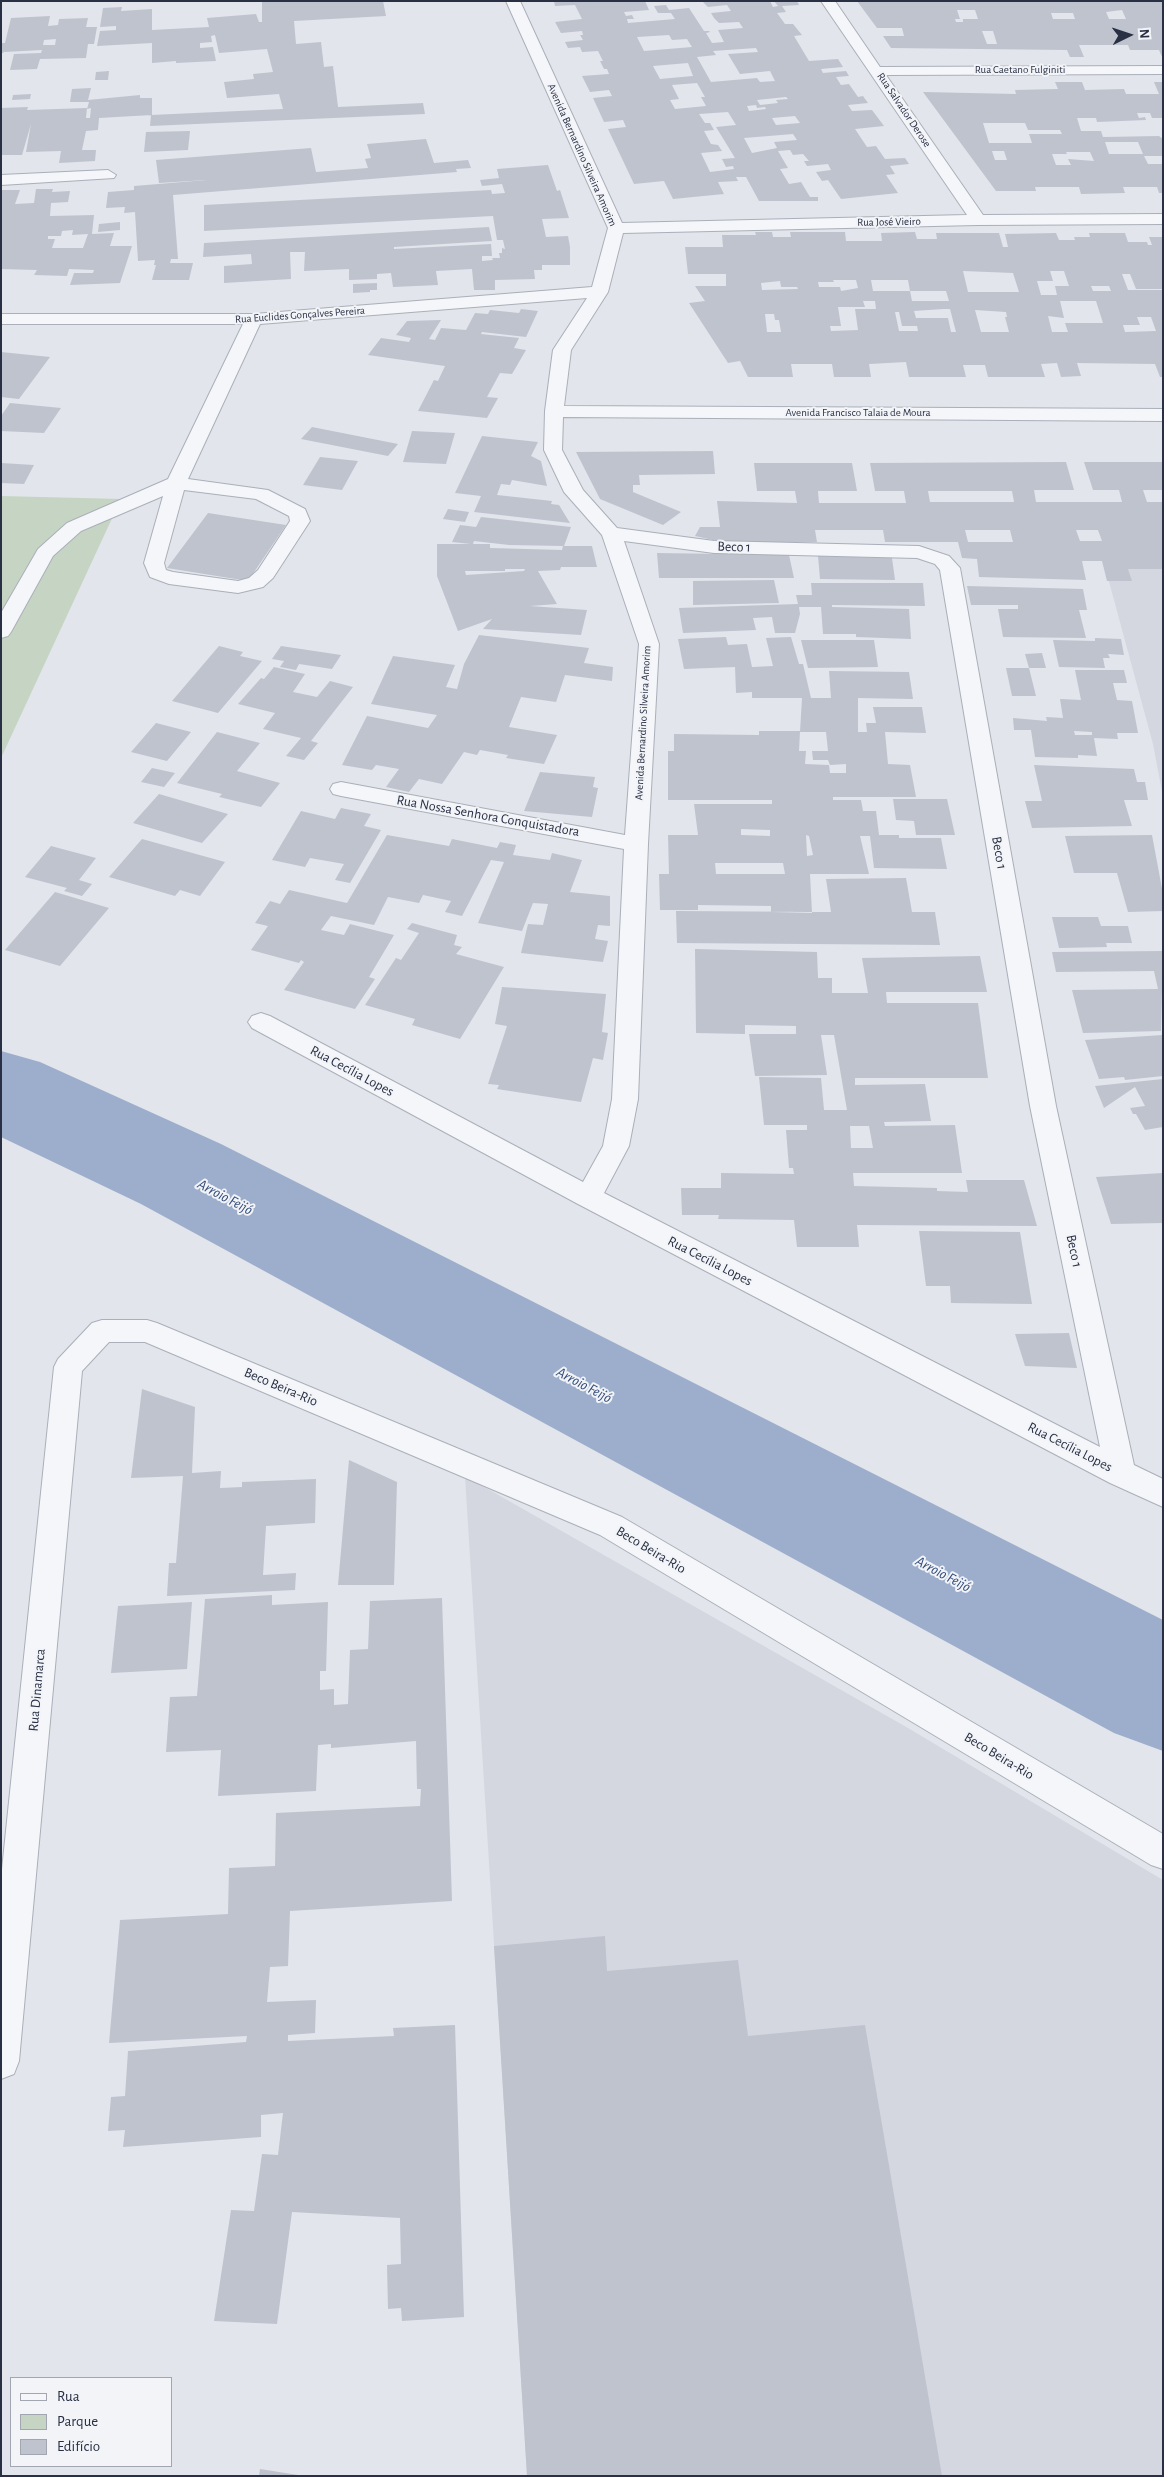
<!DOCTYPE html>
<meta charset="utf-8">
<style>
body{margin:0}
#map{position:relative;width:1164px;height:2477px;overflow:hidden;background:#e2e5eb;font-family:"Alegreya Sans",sans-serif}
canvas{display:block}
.frame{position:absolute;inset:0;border:2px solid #293044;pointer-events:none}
.legend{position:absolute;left:10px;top:2377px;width:162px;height:90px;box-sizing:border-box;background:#f2f4f8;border:1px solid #a2a6b0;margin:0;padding:6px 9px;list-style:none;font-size:15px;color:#293044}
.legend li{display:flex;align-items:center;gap:10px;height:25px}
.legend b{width:25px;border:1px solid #a2a6b0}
.north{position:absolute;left:1104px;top:10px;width:50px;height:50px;-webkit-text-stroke:4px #f2f4f8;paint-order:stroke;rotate:86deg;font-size:14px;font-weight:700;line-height:20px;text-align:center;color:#293044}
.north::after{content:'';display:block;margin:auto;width:18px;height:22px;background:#293044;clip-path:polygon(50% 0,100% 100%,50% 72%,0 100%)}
</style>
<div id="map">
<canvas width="1164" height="2477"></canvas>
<div class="frame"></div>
<ul class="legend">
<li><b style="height:6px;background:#f5f6f9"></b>Rua</li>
<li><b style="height:14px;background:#c6d5c3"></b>Parque</li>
<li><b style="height:14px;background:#bfc3ce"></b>Edifício</li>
</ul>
<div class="north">N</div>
</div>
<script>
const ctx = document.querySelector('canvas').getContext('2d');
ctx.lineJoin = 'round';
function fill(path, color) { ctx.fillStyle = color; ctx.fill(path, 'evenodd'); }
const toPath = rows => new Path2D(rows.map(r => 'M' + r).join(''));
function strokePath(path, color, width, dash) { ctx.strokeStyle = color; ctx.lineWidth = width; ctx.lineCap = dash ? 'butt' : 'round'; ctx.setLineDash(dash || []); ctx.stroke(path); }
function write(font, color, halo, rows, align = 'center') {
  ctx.font = font + ' "Alegreya Sans",sans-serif'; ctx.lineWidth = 4; ctx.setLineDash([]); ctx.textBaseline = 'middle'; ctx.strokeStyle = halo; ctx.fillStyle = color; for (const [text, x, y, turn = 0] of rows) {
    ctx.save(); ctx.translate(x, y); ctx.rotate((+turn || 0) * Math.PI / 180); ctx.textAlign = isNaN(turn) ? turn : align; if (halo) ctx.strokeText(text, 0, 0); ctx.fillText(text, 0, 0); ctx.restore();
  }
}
fill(toPath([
 [1098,541,1163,541,1163,797,1153,744],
 [465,1476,908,1728,1163,1880,1163,2476,527,2476]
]), '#d4d7e0');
fill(toPath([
 [1,496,121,499,1,758]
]), '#c6d5c3');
fill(toPath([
 [1,1051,40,1062,221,1144,1163,1620,1163,1751,1114,1733,141,1204,1,1137,1,1051]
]), '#9caecc');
fill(toPath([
 [262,1,383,1,386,16,294,21,296,44,321,42,324,67,333,66,338,107,423,103,425,114,150,126,151,115,283,109,279,94,227,98,224,82,254,79,253,74,273,72,267,49,219,53,215,35,211,36,212,42,200,43,200,48,213,47,216,61,176,63,176,61,152,63,152,43,97,46,100,31,116,30,116,26,100,27,103,8,122,7,121,11,152,9,152,30,209,27,207,18,256,14,259,22,262,22],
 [554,1,645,1,649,10,624,12,626,16,632,15,634,19,627,19,628,23,675,19,671,13,658,13,654,6,666,5,669,10,689,8,704,31,709,31,710,32,706,33,712,43,724,42,718,30,743,28,739,22,719,23,714,18,711,13,731,11,727,5,708,7,702,1,770,1,773,7,778,6,774,1,797,1,799,5,782,6,786,12,777,13,785,24,793,24,802,35,794,36,809,61,838,59,843,67,821,69,823,73,846,71,849,76,836,77,841,85,849,84,858,97,863,96,868,103,848,105,852,111,872,110,884,126,855,129,867,147,876,146,885,159,905,158,909,164,890,166,895,174,886,175,898,193,841,199,828,180,822,181,816,172,831,170,828,164,807,166,804,161,809,161,803,154,793,155,790,150,778,151,788,168,780,169,789,184,801,182,810,197,818,197,818,201,759,201,746,177,736,177,738,181,718,182,724,194,673,199,664,181,634,184,608,129,626,127,623,120,604,122,593,98,612,96,609,90,590,92,582,76,609,74,607,69,604,69,600,61,603,61,598,51,582,52,580,47,568,48,565,42,583,40,580,35,583,35,582,31,561,33,555,22,582,19,575,5,555,6],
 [669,35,672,40,687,39,692,47,644,51,637,37],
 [756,48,758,52,728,54,740,74,770,71,775,81,760,82,757,78,711,82,697,57,716,55,713,51],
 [688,63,693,76,660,79,653,66],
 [697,83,705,97,701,97,706,106,675,109,670,100,679,99,672,85],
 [786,97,788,99,776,100,778,103,760,105,757,100],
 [756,105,757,108,765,107,766,109,749,111,747,106],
 [728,112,736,125,716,127,735,158,722,159,726,167,733,166,734,169,710,172,701,153,722,151,718,145,711,144,704,131,714,130,710,123,705,123,699,114],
 [795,116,800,123,776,125,772,118],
 [793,134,797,140,774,142,777,148,752,153,744,138],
 [857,1,1163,1,1163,59,1159,50,1130,50,1128,45,1079,45,1084,57,1070,57,1067,50,891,48,883,36,904,36,902,28,877,28],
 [957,10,975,10,978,19,963,19,963,22,956,22,955,19,960,19],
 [1122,10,1126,19,1109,19,1106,12],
 [1051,13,1073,13,1075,19,1053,19],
 [982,31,993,31,997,44,987,44],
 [50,16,48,26,58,25,59,19,88,18,86,27,97,27,94,44,88,44,86,58,40,59,37,69,10,70,14,54,41,53,42,50,4,52,1,54,1,43,5,43,11,18],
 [56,39,55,45,43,45,44,40],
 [109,71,108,80,95,80,96,72],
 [1055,82,1082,82,1085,90,1124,89,1126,94,1159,94,1154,82,1163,82,1163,118,1152,118,1150,113,1137,113,1139,118,1145,117,1146,120,1097,122,1096,118,1077,118,1081,131,1101,131,1103,137,1159,136,1163,139,1163,156,1144,156,1148,164,1163,164,1163,193,1159,193,1157,187,1123,187,1125,193,1081,194,1079,187,1035,187,1036,191,996,191,923,92,1016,94,1015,90,1058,89],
 [983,123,1025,123,1028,130,1060,130,1062,134,1029,134,1032,143,989,143],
 [1105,142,1138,142,1143,154,1109,154],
 [992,151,1004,151,1007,160,995,160],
 [1066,152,1090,152,1094,161,1068,159,1071,165,1056,165,1052,154,1067,154],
 [91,88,88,100,140,95,140,98,152,98,152,115,99,118,98,130,86,131,82,150,96,150,95,161,59,163,61,151,26,152,31,124,22,155,1,155,1,108,28,107,27,110,87,108,86,118,90,118,91,108,87,109,89,102,70,102,72,89],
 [31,94,30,99,12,100,13,95],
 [190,131,188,150,144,152,146,132],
 [426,139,434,163,468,160,471,168,456,169,457,172,173,195,178,259,171,259,170,263,193,263,189,280,152,280,156,265,154,265,155,260,138,261,135,212,124,213,125,207,106,208,108,192,134,190,134,186,207,180,159,183,156,160,311,148,316,172,368,168,365,159,371,158,367,144],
 [548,165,557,191,560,190,569,218,542,219,546,237,568,236,570,247,570,265,542,265,542,270,534,270,535,279,495,280,495,290,474,290,472,269,436,271,438,285,393,287,391,273,377,274,377,279,349,280,349,269,304,271,305,252,290,252,291,279,224,283,224,266,252,264,251,254,203,257,204,243,489,227,492,241,394,247,394,249,491,244,492,256,482,256,482,261,493,260,492,258,500,258,499,253,502,253,502,248,505,249,503,240,497,240,493,216,204,231,204,205,491,190,492,194,505,193,502,184,482,186,480,180,499,178,497,169],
 [36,189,53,189,52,192,70,191,68,202,51,203,50,216,94,215,92,234,114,233,110,246,132,246,120,283,70,285,74,273,93,273,94,270,69,269,67,276,34,275,37,270,1,269,1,190,20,190,15,204,34,203],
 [73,230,72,235,88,234,83,248,52,248,55,239,48,239,48,236,61,236,62,231],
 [120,222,120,230,98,232,99,224],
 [755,232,772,232,773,237,791,237,790,232,845,232,846,241,882,241,881,233,915,232,917,239,937,239,936,233,999,233,1003,247,1008,247,1005,234,1056,233,1059,240,1075,240,1074,237,1090,237,1089,233,1125,233,1128,242,1147,242,1148,245,1152,245,1149,237,1163,237,1163,289,1136,289,1130,274,1122,274,1128,290,1163,290,1163,377,1160,377,1155,364,1077,363,1081,376,1061,377,1057,363,1041,364,1045,377,988,377,985,365,963,365,966,377,909,377,906,362,869,364,871,377,834,377,832,364,791,364,793,377,748,377,740,361,728,363,689,303,705,301,695,286,726,286,726,274,688,274,685,247,723,247,722,235,756,235],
 [963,271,1013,273,1019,292,968,292],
 [1050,271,1064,271,1069,286,1055,286,1057,295,1041,295,1037,281,1053,281],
 [833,280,856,280,858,288,841,291,840,287,819,287,818,282,834,282],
 [871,280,908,280,910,291,873,291],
 [780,281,781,287,797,287,798,289,762,290,761,283],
 [1091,286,1109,286,1111,291,1093,291],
 [910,291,946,291,949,301,912,301],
 [863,301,875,301,876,309,855,309,858,330,831,331,830,326,841,326,838,307,865,307],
 [1060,301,1096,301,1103,323,1065,323,1068,332,1052,332,1048,316,1064,318],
 [943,309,950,309,956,332,951,332,948,318,916,318,914,311],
 [975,310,1006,312,1007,317,1005,317,1009,332,981,332],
 [895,312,899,312,902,326,917,326,918,331,899,331],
 [765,314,774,314,775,320,779,320,781,332,767,332],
 [1137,317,1151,317,1156,331,1125,332,1123,325,1140,325],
 [377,283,377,290,370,290,370,292,353,293,353,284],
 [521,309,538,311,526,337,482,332,481,334,519,338,514,348,526,350,512,374,500,373,487,397,498,398,487,418,418,411,434,380,438,381,445,366,368,355,381,338,409,342,411,338,396,335,407,321,441,320,429,339,435,340,441,328,466,330,475,313,488,314,490,310,519,313],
 [1,352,50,357,19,399,1,397],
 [10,403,61,408,44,433,1,431,1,416],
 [312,427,398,444,388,456,301,439],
 [412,431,455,433,446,464,403,462],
 [482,436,538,442,531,456,541,461,547,486,512,480,510,485,501,484,497,495,552,501,551,504,559,505,570,523,474,512,481,496,455,493],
 [713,451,715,474,639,475,640,485,633,485,633,492,681,512,663,525,600,499,576,452],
 [320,457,358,461,342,490,303,485],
 [1066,462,1074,490,1034,490,1036,502,1122,502,1119,490,1093,490,1084,462,1163,462,1163,490,1143,490,1147,502,1163,502,1163,569,1128,569,1132,581,1107,581,1102,561,1082,561,1086,580,979,577,977,559,962,558,958,542,885,542,883,530,815,530,817,542,722,542,695,536,700,527,720,527,717,501,797,503,795,491,757,491,754,463,852,463,857,491,818,491,819,503,906,503,904,491,875,491,870,463],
 [928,491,1012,491,1014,502,930,502],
 [965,530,1010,530,1013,542,968,542],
 [1076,530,1098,530,1102,541,1080,541],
 [1,463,34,465,24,484,1,483],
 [448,509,469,512,465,522,443,519],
 [208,513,286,525,248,581,167,568],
 [481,517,571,527,564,546,592,546,597,567,561,567,560,570,538,571,557,604,530,606,587,610,581,635,483,629,492,619,458,631,437,576,437,544,471,544,452,542,460,525,476,527],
 [474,541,509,545,563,546,562,550,490,548,490,544,473,544],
 [505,569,525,569,524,571,466,575,465,571,505,571],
 [657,553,789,555,794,578,659,578],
 [818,556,892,558,895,580,820,579],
 [774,580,779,603,693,605,693,581],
 [811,583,923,583,925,606,832,605,832,607,909,609,911,639,856,637,856,634,823,634,821,607,799,607,800,614,795,633,775,633,772,617,753,618,756,630,683,633,679,608,798,604,796,595,812,595],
 [967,586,1083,589,1087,610,1079,610,1086,638,1003,637,998,609,1018,609,1018,605,971,605],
 [479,635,589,648,584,663,613,667,612,681,565,675,556,702,521,697,509,727,557,735,544,764,506,758,508,755,480,750,477,755,464,752,442,784,419,779,409,792,386,787,399,769,376,765,372,770,342,765,367,716,428,728,437,715,371,704,393,656,455,665,446,687,457,689,464,664],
 [726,637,728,645,747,644,752,667,773,666,766,638,791,637,799,664,803,664,811,698,831,698,829,671,909,672,913,699,858,698,858,732,867,732,866,723,876,723,873,707,922,707,926,733,885,732,888,764,910,765,916,797,833,797,833,800,861,800,863,811,876,811,879,835,899,835,899,838,941,838,947,869,874,868,870,836,860,836,869,874,810,874,812,913,771,912,771,906,698,905,698,910,660,910,659,874,669,874,668,835,698,835,694,804,772,804,772,800,668,800,668,751,674,751,674,734,759,735,759,731,800,731,799,751,806,751,805,764,829,765,830,773,846,773,846,764,830,765,828,760,813,760,812,751,828,751,826,732,800,732,802,698,752,698,752,692,736,693,735,667,684,669,678,639],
 [741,829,770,830,770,836,741,835],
 [806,835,809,836,813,855,807,856],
 [715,863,783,863,785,874,716,874],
 [1095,638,1121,639,1124,655,1108,654,1110,658,1103,658,1105,668,1059,667,1053,640,1095,641],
 [801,640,874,640,878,667,808,668],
 [219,646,243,652,240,656,262,661,218,713,172,701],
 [281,646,341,655,332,669,299,664,296,670,280,667,284,661,272,659],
 [1042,653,1046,668,1029,668,1025,654],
 [274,667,305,674,293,692,317,697,330,681,353,687,311,741,318,743,304,760,286,756,301,738,263,729,275,713,238,704,261,678,264,679],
 [1006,668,1029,668,1036,696,1012,696],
 [1075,670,1124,670,1127,683,1113,683,1117,700,1132,701,1138,733,1117,733,1118,739,1094,738,1097,756,1078,755,1078,758,1035,757,1031,730,1014,730,1013,718,1047,721,1046,717,1063,718,1060,699,1081,700],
 [1074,731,1092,732,1092,735,1075,735],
 [156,723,191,732,167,761,131,752],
 [217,732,260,743,237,771,280,783,261,807,219,797,222,794,177,783],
 [1034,765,1134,769,1137,782,1145,782,1148,800,1124,800,1132,826,1032,828,1025,801,1042,801],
 [152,768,175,773,164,787,141,782],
 [540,772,595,777,593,787,598,788,592,817,524,811],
 [159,794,228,814,202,843,133,823],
 [893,799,947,799,955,835,916,835,914,821,896,820],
 [341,808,371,814,364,826,381,830,350,883,335,880,344,864,310,858,305,867,272,860,301,811,335,819],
 [387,835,449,846,452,839,497,848,500,842,516,845,513,855,550,860,552,853,582,860,570,892,610,896,610,926,598,925,595,939,608,941,603,962,521,953,528,924,543,925,548,904,533,903,522,931,478,923,504,862,491,860,462,916,445,912,451,901,423,895,419,903,388,897,374,925,331,916,321,930,344,935,350,924,394,935,369,977,375,979,355,1009,284,990,304,962,301,960,299,963,251,950,268,926,255,923,270,901,280,904,289,890,347,903],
 [1152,835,1163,894,1163,911,1128,912,1117,873,1074,873,1065,836],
 [142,839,225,862,200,896,180,890,175,896,109,877],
 [51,846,96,858,79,880,92,884,82,896,64,891,67,888,25,877],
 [906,878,912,912,935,912,940,945,677,943,676,911,831,912,826,879],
 [55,892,109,908,60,966,5,950],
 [1052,917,1098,917,1101,926,1128,926,1132,943,1106,943,1107,947,1059,948],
 [412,923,457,935,454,945,462,947,456,954,504,967,460,1039,412,1025,415,1019,365,1005,396,958,401,960,419,933,407,929],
 [695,949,817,952,818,978,832,978,832,993,868,993,862,958,980,956,987,992,886,992,887,1003,978,1003,988,1078,855,1078,855,1085,925,1084,931,1121,884,1122,885,1126,955,1125,962,1173,853,1173,854,1186,937,1188,937,1191,968,1192,966,1180,1024,1180,1037,1226,857,1225,859,1247,797,1247,794,1220,718,1219,719,1215,682,1215,681,1188,721,1188,721,1173,794,1174,793,1168,789,1168,786,1130,807,1130,807,1125,764,1125,759,1077,821,1078,824,1110,847,1110,834,1035,821,1035,827,1075,755,1076,749,1034,796,1034,796,1026,745,1025,745,1034,696,1033],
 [850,1126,869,1126,873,1148,851,1148],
 [1163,951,1161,1031,1083,1033,1072,990,1158,989,1154,971,1056,972,1052,952],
 [502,987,606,994,602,1032,608,1033,603,1060,593,1058,581,1102,497,1089,499,1085,488,1084,507,1026,495,1024],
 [1163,1035,1163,1076,1125,1080,1124,1077,1099,1079,1085,1040],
 [1163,1079,1163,1127,1145,1130,1136,1114,1133,1114,1130,1108,1145,1106,1135,1087,1104,1108,1095,1086],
 [1163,1173,1163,1223,1111,1224,1096,1177],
 [919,1231,1020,1232,1032,1304,951,1303,950,1286,926,1286],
 [1069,1333,1077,1368,1025,1366,1015,1334],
 [142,1389,195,1407,192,1473,221,1471,220,1488,242,1487,242,1482,316,1479,315,1523,266,1526,263,1575,296,1573,295,1590,167,1596,169,1563,176,1563,183,1476,131,1478],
 [349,1460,397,1482,394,1585,338,1585],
 [272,1595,272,1605,328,1602,326,1671,320,1671,320,1690,334,1689,334,1705,348,1704,350,1650,368,1649,370,1601,442,1598,452,1901,290,1911,288,1966,270,1967,267,2002,316,2000,315,2033,288,2035,288,2041,394,2036,393,2028,455,2025,464,2317,402,2321,401,2308,388,2309,387,2265,401,2264,400,2218,292,2212,277,2324,214,2321,231,2210,254,2211,262,2154,278,2155,283,2113,261,2115,261,2137,123,2147,125,2130,108,2131,111,2097,125,2096,128,2051,246,2042,247,2036,109,2043,120,1920,228,1914,229,1868,275,1866,276,1813,420,1806,421,1789,417,1789,416,1741,331,1748,331,1744,318,1745,316,1791,218,1796,221,1750,166,1752,170,1697,197,1696,205,1599],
 [192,1602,187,1669,111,1673,118,1606],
 [605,1936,607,1971,738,1960,748,2036,865,2025,942,2476,527,2476,494,1946],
 [260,2469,298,2475,298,2476,259,2476]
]), '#bfc3ce');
const minor = toPath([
 [506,1,520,1,622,223,967,215,821,1,835,1,880,67,1163,66,1163,74,886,75,983,215,1163,214,1163,224,978,225,623,233,608,292,571,350,564,406,1163,409,1163,421,563,417,562,450,583,490,617,528,714,541,919,546,949,556,960,568,1056,1106,1134,1465,1163,1479,1163,1507,1110,1483,578,1204,252,1028,248,1022,252,1016,261,1013,270,1016,583,1182,603,1146,612,1099,624,849,341,796,333,794,330,789,333,784,341,782,625,835,639,644,602,535,564,492,544,450,545,411,553,350,587,298,260,324,188,479,268,490,305,509,310,521,273,578,263,587,238,593,169,584,150,577,144,563,163,496,81,531,53,556,11,632,8,636,1,638,1,613,38,549,67,523,168,479,243,324,1,324,1,314,254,314,592,287,608,228,506,1],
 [184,490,256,499,289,516,290,521,258,570,249,578,238,581,173,572,166,570,164,563,184,490],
 [624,541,714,553,917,558,935,564,940,570,1030,1106,1100,1447,604,1193,629,1146,638,1099,648,844,659,644,624,541],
 [108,170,116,175,114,178,1,185,1,175,108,170],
 [102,1320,147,1320,157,1323,622,1517,1163,1834,1163,1869,1151,1865,600,1535,145,1342,109,1342,82,1371,19,2061,14,2074,1,2079,1,1879,54,1367,58,1359,92,1323,102,1320]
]);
strokePath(minor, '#aaafb9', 2);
fill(minor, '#f5f6f9');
write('11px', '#293044', '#f2f4f8', [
 ["Rua Caetano Fulginiti",1020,70],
 ["Rua Salvador Derose",904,110,56],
 ["Avenida Bernardino Silveira Amorim",582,155,66],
 ["Rua José Vieiro",889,222,-1],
 ["Rua Euclides Gonçalves Pereira",300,315,-4],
 ["Avenida Francisco Talaia de Moura",858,413],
 ["Avenida Bernardino Silveira Amorim",643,723,-87]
]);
write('14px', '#293044', '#f2f4f8', [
 ["Beco 1",734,547,2],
 ["Rua Nossa Senhora Conquistadora",488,816,10],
 ["Beco 1",999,853,80],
 ["Rua Cecília Lopes",352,1071,28],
 ["Beco 1",1074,1251,78],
 ["Rua Cecília Lopes",710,1261,27],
 ["Beco Beira-Rio",281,1387,23],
 ["Rua Cecília Lopes",1070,1447,27],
 ["Beco Beira-Rio",651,1550,31],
 ["Rua Dinamarca",37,1690,-85],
 ["Beco Beira-Rio",999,1756,31]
]);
write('italic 15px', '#324b79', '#f2f4f8', [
 ["Arroio Feijó",225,1197,28],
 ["Arroio Feijó",584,1385,28],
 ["Arroio Feijó",943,1574,28]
]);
</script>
